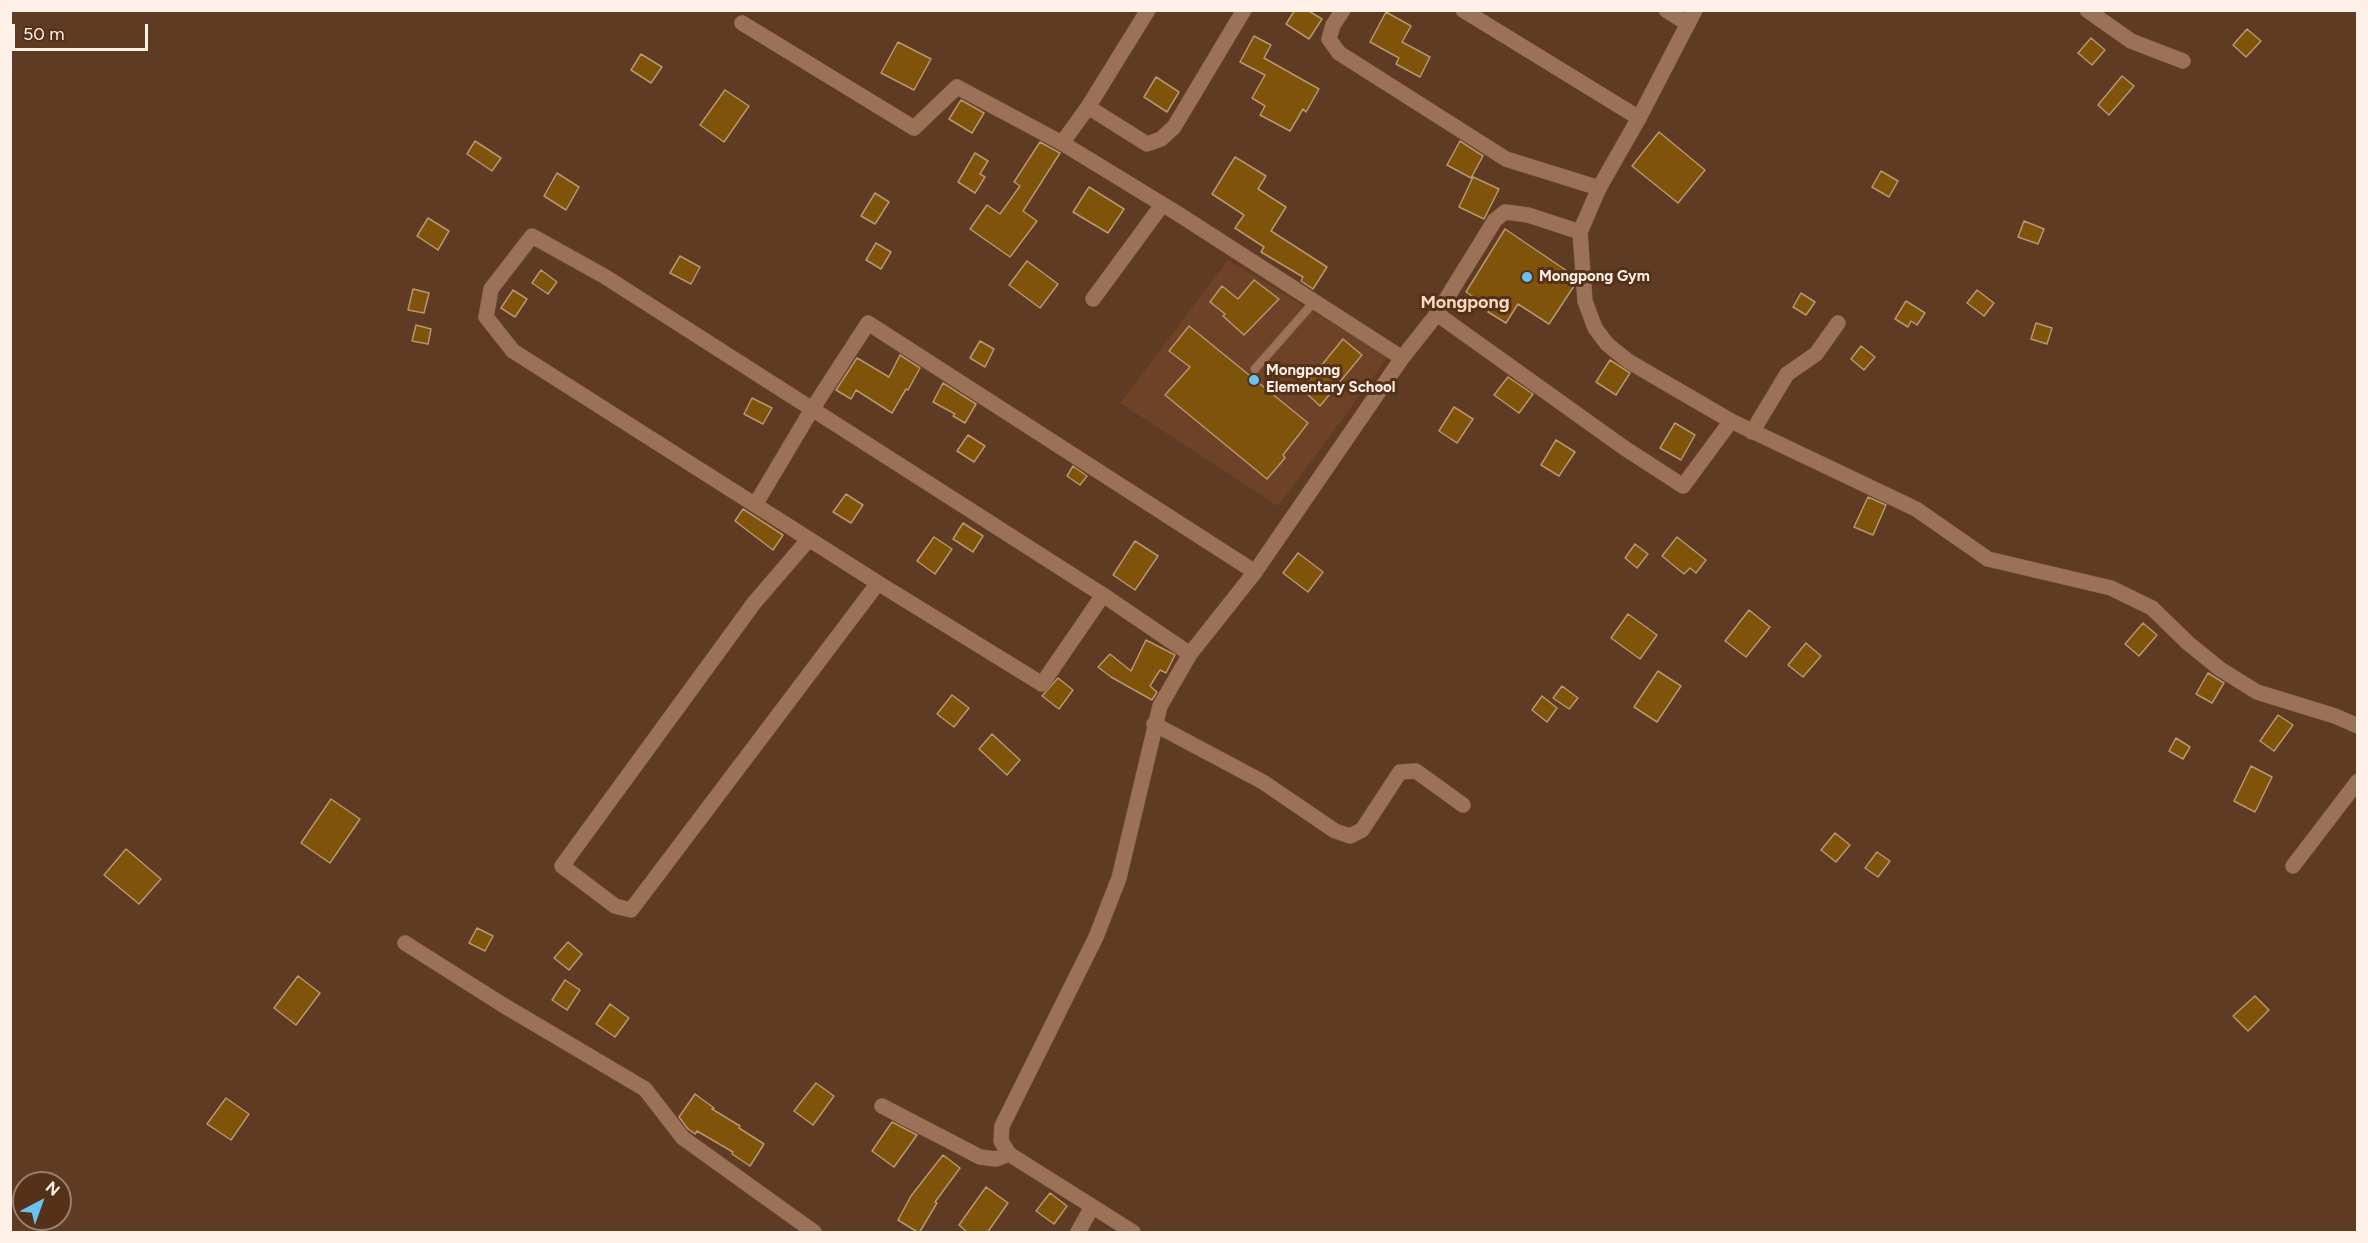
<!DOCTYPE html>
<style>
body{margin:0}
#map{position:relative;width:2368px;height:1243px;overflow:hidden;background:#603b23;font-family:Figtree,sans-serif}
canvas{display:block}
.frame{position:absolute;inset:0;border:12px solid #fff1e8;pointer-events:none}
.north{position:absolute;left:12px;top:1171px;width:60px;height:60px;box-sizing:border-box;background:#553119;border:2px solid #997e6c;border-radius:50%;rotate:41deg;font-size:16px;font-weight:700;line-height:24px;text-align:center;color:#fff1e8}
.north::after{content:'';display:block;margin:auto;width:21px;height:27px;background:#69c3f1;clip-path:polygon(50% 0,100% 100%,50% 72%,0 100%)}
.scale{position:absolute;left:12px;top:24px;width:136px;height:27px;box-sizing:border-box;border:3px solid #fff1e8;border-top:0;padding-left:8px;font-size:18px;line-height:21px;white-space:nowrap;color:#fff1e8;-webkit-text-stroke:4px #553119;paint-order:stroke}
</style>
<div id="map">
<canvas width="2368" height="1243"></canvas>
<div class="frame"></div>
<div class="north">N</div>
<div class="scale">50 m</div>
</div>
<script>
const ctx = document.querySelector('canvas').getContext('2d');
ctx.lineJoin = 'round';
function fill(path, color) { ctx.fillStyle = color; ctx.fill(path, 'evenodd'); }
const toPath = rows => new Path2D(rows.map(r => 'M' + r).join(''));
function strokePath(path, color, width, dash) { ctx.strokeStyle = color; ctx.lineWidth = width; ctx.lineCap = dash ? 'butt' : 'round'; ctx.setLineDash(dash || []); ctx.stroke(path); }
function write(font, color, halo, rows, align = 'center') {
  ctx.font = font + ' Figtree,sans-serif'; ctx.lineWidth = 6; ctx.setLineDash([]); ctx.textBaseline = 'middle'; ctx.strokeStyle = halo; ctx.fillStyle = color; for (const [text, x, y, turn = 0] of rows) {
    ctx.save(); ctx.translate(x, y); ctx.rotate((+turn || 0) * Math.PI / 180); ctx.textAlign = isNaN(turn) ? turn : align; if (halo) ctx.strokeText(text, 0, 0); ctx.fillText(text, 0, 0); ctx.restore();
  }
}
fill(toPath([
 [1228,260,1388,357,1278,506,1120,403]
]), '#6e4226');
const building = toPath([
 [1295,10,1307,10,1322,19,1309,39,1286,24,1295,10],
 [1386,12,1411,26,1402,42,1430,57,1420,77,1396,64,1399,58,1370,42,1386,12],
 [2247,29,2261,41,2246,57,2233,45,2247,29],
 [1254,36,1271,45,1264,58,1319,89,1306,112,1303,109,1290,131,1260,115,1265,106,1252,98,1265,75,1240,62,1254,36],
 [2091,38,2105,50,2092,65,2078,53,2091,38],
 [898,42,931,59,914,90,881,73,898,42],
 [641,54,662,67,651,83,631,70,641,54],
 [2122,76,2134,86,2109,115,2098,105,2122,76],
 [1156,77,1179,92,1167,112,1144,97,1156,77],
 [725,90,749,106,724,142,700,125,725,90],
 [961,100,984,113,972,133,949,119,961,100],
 [1659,132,1705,170,1678,203,1632,166,1659,132],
 [475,141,501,158,492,171,467,154,475,141],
 [1460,141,1483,156,1471,178,1447,165,1460,141],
 [1040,142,1060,153,1023,211,1037,221,1010,257,970,229,987,205,1000,214,1020,186,1014,182,1040,142],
 [975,153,988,161,980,174,985,177,975,193,958,182,975,153],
 [1235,157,1266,176,1258,189,1286,207,1271,231,1327,267,1313,289,1301,281,1303,277,1261,252,1264,247,1235,228,1244,215,1212,194,1235,157],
 [1881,171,1898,181,1889,197,1872,187,1881,171],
 [557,173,579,187,566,210,544,196,557,173],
 [1473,177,1499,189,1484,219,1459,207,1473,177],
 [1089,187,1124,209,1108,233,1073,212,1089,187],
 [875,193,889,202,875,224,861,216,875,193],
 [428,218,449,231,438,250,417,236,428,218],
 [2024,221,2044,229,2038,244,2018,237,2024,221],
 [1505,229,1573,275,1574,286,1549,324,1518,304,1506,323,1488,312,1490,308,1466,292,1505,229],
 [876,243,891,252,881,269,866,260,876,243],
 [680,256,700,267,691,284,670,273,680,256],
 [1027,261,1058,284,1040,308,1009,285,1027,261],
 [541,270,557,282,548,294,532,283,541,270],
 [1254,280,1279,299,1244,335,1223,316,1225,314,1210,302,1222,286,1238,299,1254,280],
 [413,289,429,293,424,313,408,310,413,289],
 [513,290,527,299,515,317,501,308,513,290],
 [1977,290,1994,303,1984,316,1967,303,1977,290],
 [1801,293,1815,302,1806,315,1793,307,1801,293],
 [1906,301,1925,313,1917,325,1911,321,1908,327,1895,319,1906,301],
 [2036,323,2052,328,2047,344,2031,339,2036,323],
 [416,325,431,329,428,344,412,341,416,325],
 [1189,326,1308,423,1283,455,1285,458,1267,479,1165,395,1190,367,1169,351,1189,326],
 [1343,339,1362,355,1320,406,1302,389,1343,339],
 [980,341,994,349,985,367,970,358,980,341],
 [1861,346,1875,357,1864,370,1851,359,1861,346],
 [900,355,920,368,908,390,906,389,892,413,856,390,851,399,836,390,857,358,889,377,900,355],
 [1610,360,1630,373,1616,395,1596,382,1610,360],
 [1508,377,1533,394,1519,413,1494,395,1508,377],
 [943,383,976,404,965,423,953,416,955,414,933,402,943,383],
 [752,398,772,408,763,424,744,414,752,398],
 [1454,407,1473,419,1457,443,1439,431,1454,407],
 [1675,423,1695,435,1681,460,1660,448,1675,423],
 [968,435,985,446,974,462,957,451,968,435],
 [1556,440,1575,452,1559,476,1541,465,1556,440],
 [1073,466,1087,476,1080,485,1067,476,1073,466],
 [846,494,863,505,851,523,833,512,846,494],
 [1868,497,1886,505,1873,535,1854,527,1868,497],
 [743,509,783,535,773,550,735,521,743,509],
 [963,523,983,536,973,552,953,539,963,523],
 [934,537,952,549,935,574,917,561,934,537],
 [1677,537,1706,560,1696,573,1690,568,1684,574,1662,556,1677,537],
 [1135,541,1158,556,1135,590,1113,575,1135,541],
 [1635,544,1648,554,1637,568,1625,558,1635,544],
 [1298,553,1323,572,1308,592,1283,573,1298,553],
 [1749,610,1770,627,1746,657,1725,641,1749,610],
 [1628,614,1657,635,1640,659,1611,638,1628,614],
 [2143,623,2157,635,2139,656,2125,644,2143,623],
 [1146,640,1175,655,1166,673,1160,670,1150,686,1157,692,1152,700,1111,677,1098,667,1110,654,1131,671,1146,640],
 [1806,643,1821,656,1803,677,1788,665,1806,643],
 [1658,671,1681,686,1657,722,1634,707,1658,671],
 [2208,673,2224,683,2212,703,2196,694,2208,673],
 [1058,678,1073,690,1059,709,1042,696,1058,678],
 [1562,686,1578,698,1569,709,1553,698,1562,686],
 [952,695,969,708,954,727,937,714,952,695],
 [1542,696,1557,708,1547,722,1532,710,1542,696],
 [2278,715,2293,725,2274,751,2260,741,2278,715],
 [992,734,1020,760,1007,775,979,749,992,734],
 [2176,738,2190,747,2183,759,2169,751,2176,738],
 [2251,766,2272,777,2255,812,2234,801,2251,766],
 [331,799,360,819,330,863,301,843,331,799],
 [1835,833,1850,845,1836,862,1821,850,1835,833],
 [126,849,161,879,139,904,104,875,126,849],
 [1877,852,1890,861,1878,877,1865,868,1877,852],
 [477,928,493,936,485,951,469,943,477,928],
 [568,942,582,954,569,970,554,958,568,942],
 [298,976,320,993,296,1025,274,1008,298,976],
 [565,980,580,990,567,1010,552,1000,565,980],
 [2255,996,2269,1010,2248,1031,2233,1016,2255,996],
 [610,1004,629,1018,615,1037,596,1024,610,1004],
 [816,1083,834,1096,813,1125,794,1111,816,1083],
 [695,1094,714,1108,712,1109,740,1126,739,1128,764,1144,750,1166,732,1154,733,1152,697,1131,695,1134,688,1129,679,1117,695,1094],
 [226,1098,249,1114,231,1140,207,1124,226,1098],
 [892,1122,917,1135,894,1167,872,1151,892,1122],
 [943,1155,960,1168,935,1202,937,1203,919,1233,898,1220,911,1196,943,1155],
 [986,1187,1008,1203,987,1233,968,1233,959,1225,986,1187],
 [1050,1193,1067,1206,1054,1224,1036,1211,1050,1193]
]);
fill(building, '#7f530a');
strokePath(building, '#b59770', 1.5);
const service = toPath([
 [1255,369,1313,303]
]);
const minor = toPath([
 [1343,10,1333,25,1329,39,1339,53,1506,159,1599,188],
 [1463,10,1639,118],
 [1666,10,1688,24],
 [2087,10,2131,41,2183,61],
 [742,23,914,128,957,87,1062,143,1180,215,1402,358],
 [1088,107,1147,144,1161,139,1174,127,1244,10],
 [1062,143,1088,107,1148,10],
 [1093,299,1162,205],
 [1437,314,1623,447,1683,486,1731,421],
 [1752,432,1787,374,1816,354,1838,323],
 [755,505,811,411,868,323,1255,572],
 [809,539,754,603,562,866,615,906,631,910,878,583],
 [1103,595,1042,684,878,583,513,351,486,317,491,289,532,236,604,276,1103,595,1190,654],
 [1154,724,1263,782,1335,831,1350,836,1362,830,1400,772,1416,771,1463,805],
 [2293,866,2358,781],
 [405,943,503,1005,645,1089,683,1138,814,1232],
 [882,1106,980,1157,996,1159,1009,1154],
 [1078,1232,1092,1207]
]);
const tertiary = toPath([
 [1695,10,1639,118,1599,188,1580,232,1585,301,1595,328,1607,344,1628,361,1731,421,1916,509,1988,559,2111,588,2152,608,2188,643,2220,669,2257,692,2335,716,2358,726],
 [1133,1232,1009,1154,1001,1141,1002,1126,1096,937,1119,878,1160,706,1190,654,1255,572,1402,358,1437,314,1495,220,1505,212,1528,215,1580,232]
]);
strokePath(service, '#755742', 10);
strokePath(minor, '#755742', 16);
strokePath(tertiary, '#755742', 16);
strokePath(service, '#9b7158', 8);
strokePath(minor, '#9b7158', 15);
strokePath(tertiary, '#9b7158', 15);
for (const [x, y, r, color] of [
 [1527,277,6,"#69c3f1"],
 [1254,380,6,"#69c3f1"]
]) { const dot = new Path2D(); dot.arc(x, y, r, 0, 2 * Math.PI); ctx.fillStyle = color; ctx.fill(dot); strokePath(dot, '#553119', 2); }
write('bold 15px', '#fff1e8', '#553119', [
 ["Mongpong Gym",1539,277],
 ["Mongpong",1266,371],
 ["Elementary School",1266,388]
], 'left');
write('bold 18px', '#fbd6c0', '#553119', [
 ["Mongpong",1465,303]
]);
</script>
